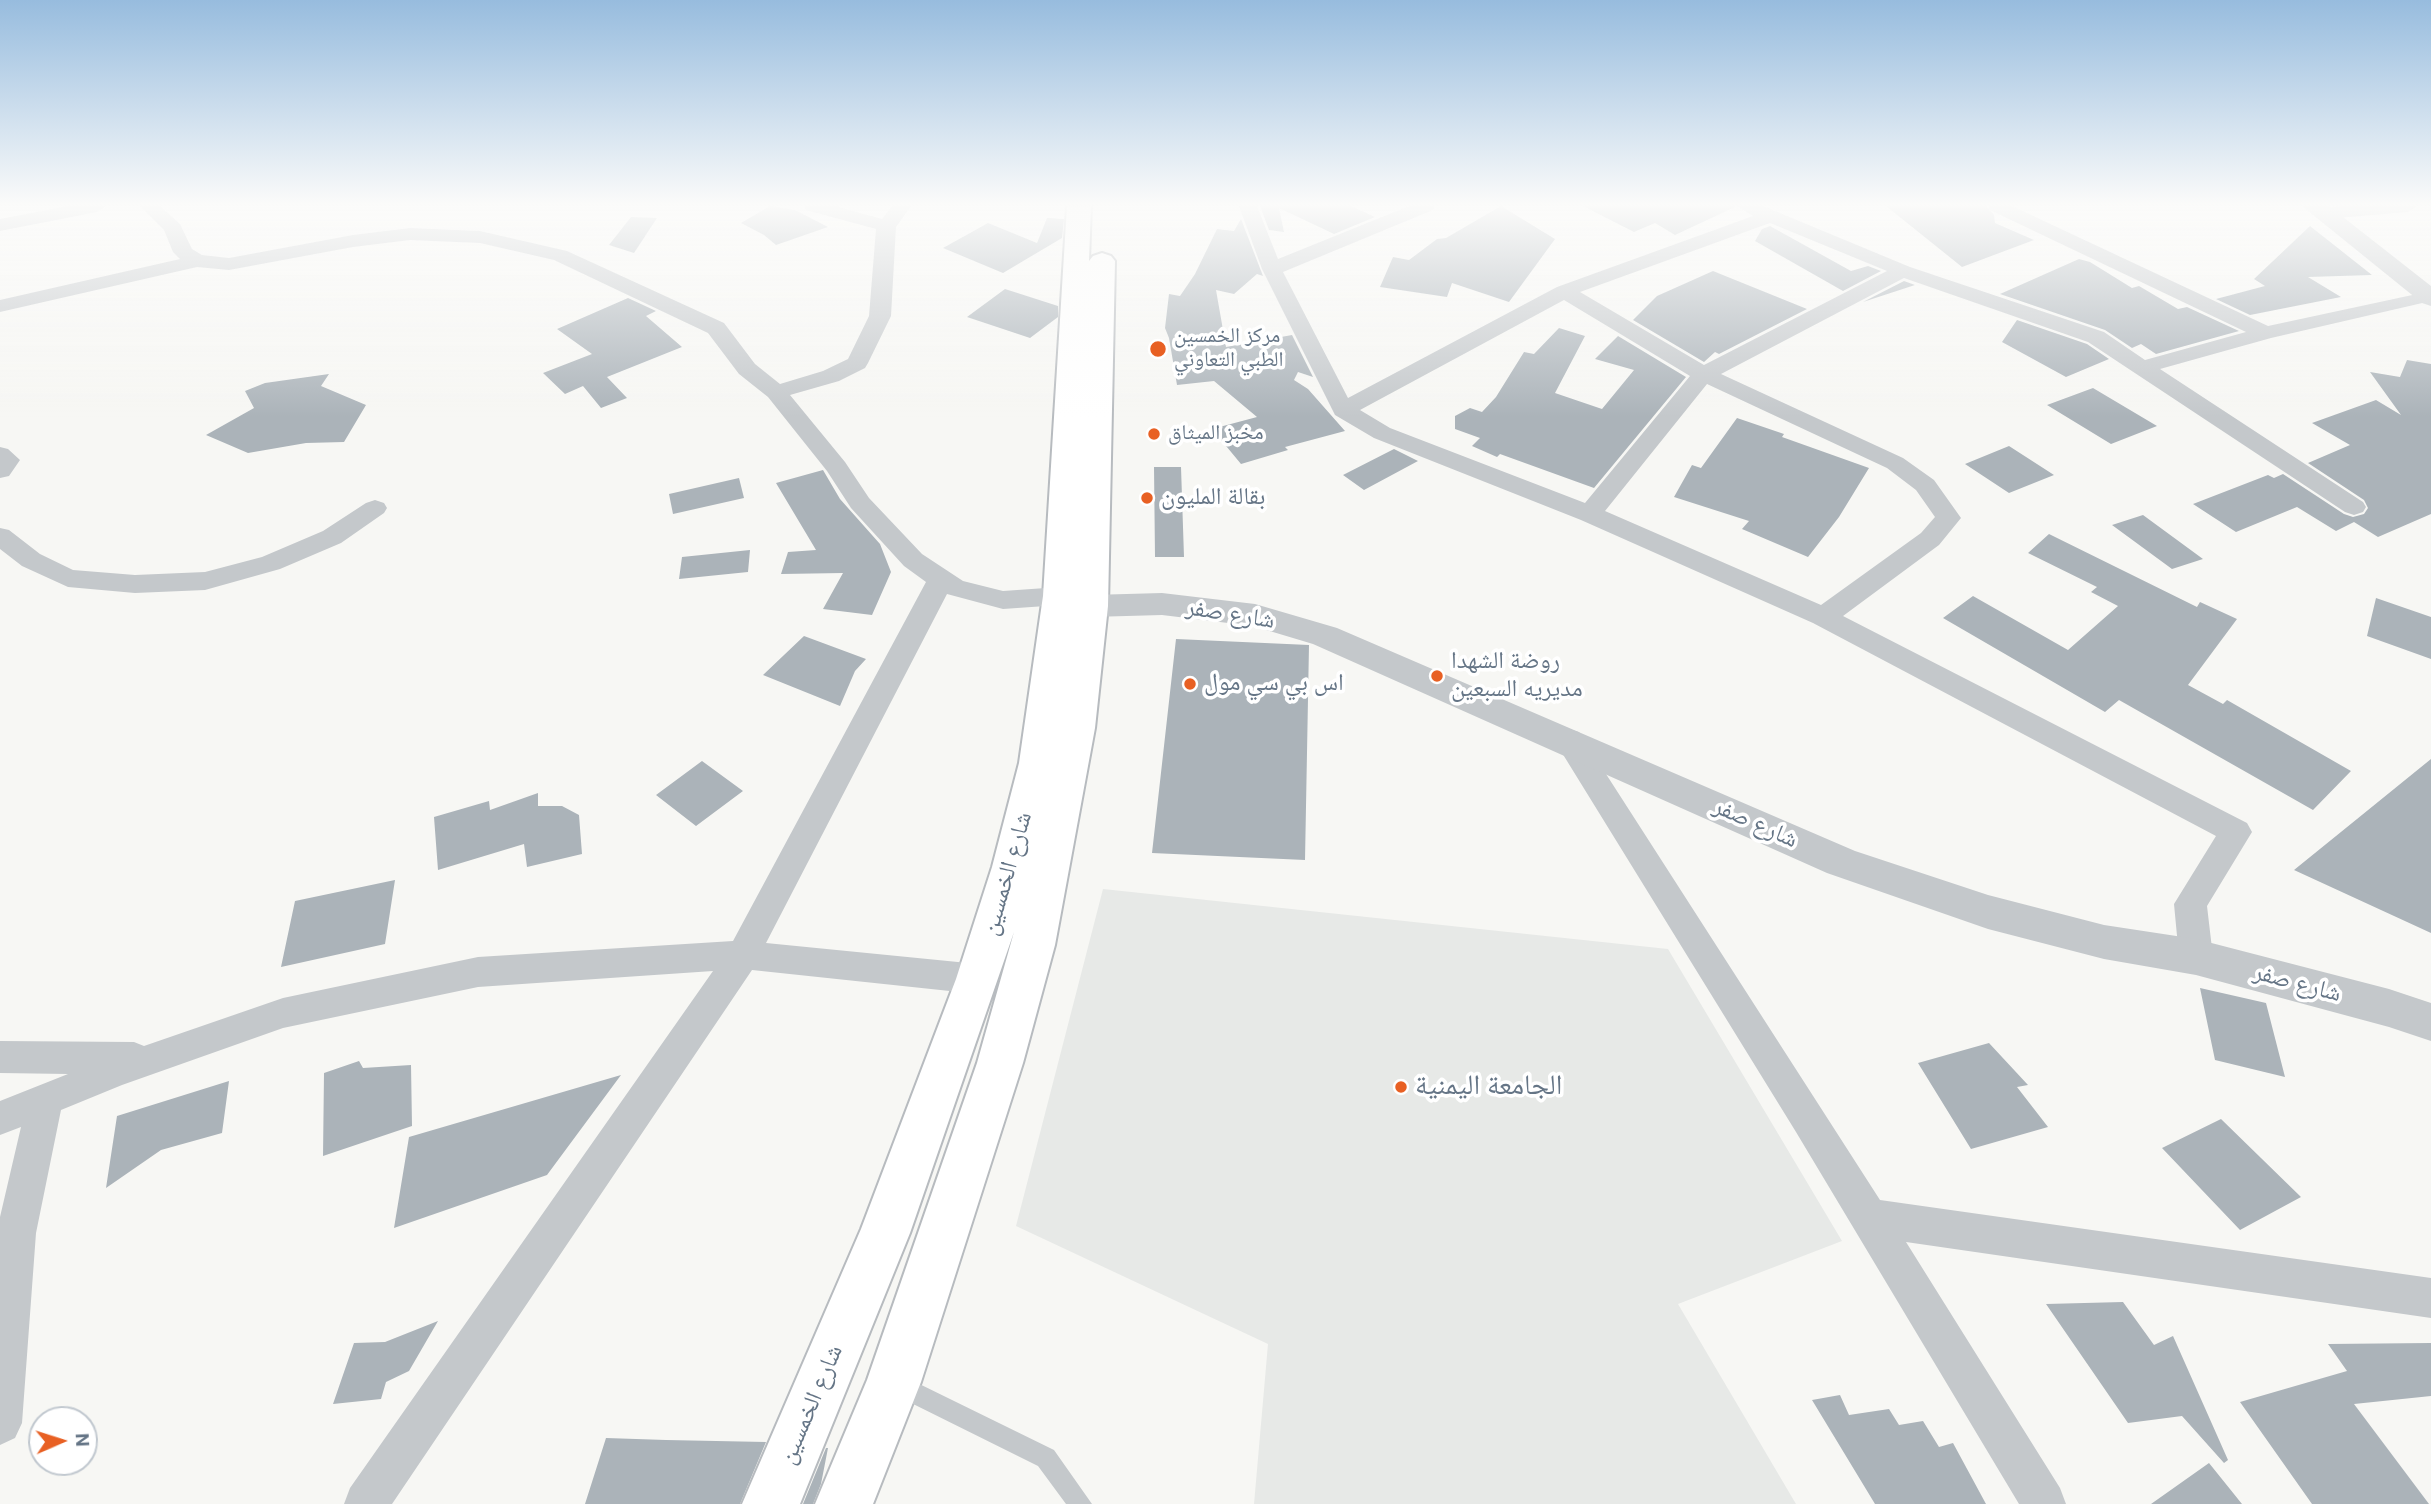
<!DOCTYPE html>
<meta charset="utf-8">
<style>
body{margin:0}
#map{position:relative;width:2431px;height:1504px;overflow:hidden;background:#f7f7f4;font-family:Roboto,sans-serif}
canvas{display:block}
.north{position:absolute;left:28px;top:1406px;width:70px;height:70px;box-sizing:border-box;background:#fff;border:2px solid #c1c8cf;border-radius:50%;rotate:87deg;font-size:19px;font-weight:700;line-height:28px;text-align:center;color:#657586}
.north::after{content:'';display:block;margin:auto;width:24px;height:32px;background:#e86023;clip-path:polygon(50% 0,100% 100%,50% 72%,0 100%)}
</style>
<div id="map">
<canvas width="2431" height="1504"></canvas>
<div class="north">N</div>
</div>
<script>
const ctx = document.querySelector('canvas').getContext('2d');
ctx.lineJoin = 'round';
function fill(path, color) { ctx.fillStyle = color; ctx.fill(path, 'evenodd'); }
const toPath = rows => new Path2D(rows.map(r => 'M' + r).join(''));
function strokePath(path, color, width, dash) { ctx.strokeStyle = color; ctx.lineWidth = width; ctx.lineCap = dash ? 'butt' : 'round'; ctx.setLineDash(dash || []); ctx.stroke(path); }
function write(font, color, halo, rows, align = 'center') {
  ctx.font = font + ' Roboto,"Noto Naskh Arabic",sans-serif'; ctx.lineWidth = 7; ctx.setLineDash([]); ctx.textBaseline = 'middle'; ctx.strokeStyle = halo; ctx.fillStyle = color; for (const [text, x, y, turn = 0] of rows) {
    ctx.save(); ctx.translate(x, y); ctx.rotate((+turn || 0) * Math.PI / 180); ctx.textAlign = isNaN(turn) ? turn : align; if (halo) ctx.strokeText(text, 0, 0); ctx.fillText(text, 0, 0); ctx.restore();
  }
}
fill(toPath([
 [1103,889,1668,949,1842,1241,1678,1304,1796,1504,1254,1504,1268,1344,1016,1226]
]), '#e7e9e7');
fill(toPath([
 [770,206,795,210,828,227,776,245,764,235,741,223],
 [1260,206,1351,206,1375,217,1334,234,1279,208,1284,232,1269,230],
 [1501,206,1555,239,1509,302,1452,283,1447,297,1380,287,1393,257,1409,260,1437,239,1446,238],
 [1583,206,1735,206,1735,207,1675,235,1655,223,1634,232],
 [1886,206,1986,206,1994,215,1995,223,2034,240,1962,267],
 [631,217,657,218,634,253,609,245],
 [1047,218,1064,219,1062,238,1003,273,943,248,988,223,1037,243],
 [1241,219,1263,276,1257,274,1234,294,1216,290,1226,347,1292,335,1313,377,1298,372,1294,380,1308,389,1345,431,1285,447,1288,450,1241,464,1212,429,1257,417,1214,381,1177,385,1169,338,1165,328,1169,294,1180,296,1195,274,1217,229,1234,231],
 [1770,226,1851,271,1868,266,1881,271,1843,291,1755,241,1762,229],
 [2310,226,2372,275,2308,277,2341,297,2250,315,2216,299,2265,286,2254,279],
 [2079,259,2090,262,2132,288,2139,286,2178,309,2187,307,2239,331,2156,354,2141,344,2132,348,2105,330,2000,294],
 [1713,271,1807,309,1719,354,1715,352,1704,362,1633,320,1657,296],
 [1904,281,1915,285,1863,302],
 [1005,289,1058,306,1058,317,1030,338,967,317],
 [628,298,656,311,646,316,682,347,607,377,627,398,601,408,583,386,565,394,543,373,592,354,557,329],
 [2017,320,2087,344,2109,359,2066,377,2002,342],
 [1559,328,1585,336,1555,393,1602,409,1634,370,1595,359,1618,336,1686,377,1594,488,1500,454,1497,457,1472,446,1480,438,1455,429,1455,416,1470,408,1482,412,1496,397,1524,352,1534,354],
 [2407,360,2431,364,2431,514,2378,537,2354,522,2336,531,2297,507,2236,532,2193,504,2268,475,2274,478,2283,474,2344,514,2353,517,2364,514,2368,508,2364,500,2308,463,2350,445,2312,423,2376,400,2401,415,2370,372,2400,377],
 [329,374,321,386,366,405,344,442,306,443,248,453,206,435,254,408,245,391,265,383],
 [2093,388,2157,426,2111,444,2047,405],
 [1737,418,1784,434,1782,437,1869,468,1839,517,1808,557,1742,529,1749,521,1674,497,1692,465,1701,468],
 [2009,446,2054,475,2009,493,1965,464],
 [1394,449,1418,461,1364,490,1343,475],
 [1154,467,1181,467,1184,557,1155,557],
 [823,470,840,499,880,544,891,572,872,615,823,609,843,573,781,574,788,552,816,550,776,483],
 [739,478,744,498,673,514,669,494],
 [2143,515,2203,559,2172,569,2112,525],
 [2049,534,2197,607,2200,602,2237,619,2188,685,2223,704,2227,700,2351,771,2313,810,2119,700,2105,712,1943,618,1973,596,2068,650,2118,606,2091,592,2097,587,2028,553],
 [750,550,748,572,679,579,682,557],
 [2376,598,2431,617,2431,659,2367,636],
 [804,636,866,659,855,671,840,706,763,675],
 [1176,639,1309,645,1305,860,1152,853],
 [2431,759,2431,933,2294,870,2357,819],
 [702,761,743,791,696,826,656,795],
 [538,793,538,806,562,806,579,815,582,854,527,867,524,844,438,870,434,817,489,801,490,810],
 [395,880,385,944,281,967,295,901],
 [2200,988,2266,1003,2285,1077,2215,1060],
 [1989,1043,2028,1085,2017,1087,2048,1127,1971,1149,1918,1063],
 [359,1061,363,1068,411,1065,412,1126,323,1156,324,1073],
 [621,1075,547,1175,394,1228,409,1137],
 [229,1081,222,1133,161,1150,106,1188,117,1116],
 [2221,1119,2301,1197,2240,1230,2162,1148],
 [2123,1302,2154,1345,2173,1336,2228,1460,2224,1463,2182,1416,2128,1423,2046,1304],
 [438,1321,409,1371,386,1382,381,1399,333,1404,354,1343,385,1342],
 [2431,1343,2431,1396,2354,1404,2429,1504,2312,1504,2240,1402,2347,1371,2328,1344],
 [1840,1395,1849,1415,1889,1409,1899,1425,1923,1421,1939,1447,1953,1443,1986,1504,1875,1504,1812,1400],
 [606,1438,666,1440,766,1442,740,1504,585,1504],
 [826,1448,828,1448,821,1484,813,1504,803,1504],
 [2209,1463,2242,1504,2151,1504]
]), '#abb3b9');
const primary = toPath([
 [1067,206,1091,206,1089,261,1093,256,1102,253,1111,256,1115,261,1108,606,1095,728,1055,945,1023,1063,921,1382,873,1504,815,1504,867,1380,977,1063,1014,932,910,1233,800,1504,742,1504,861,1229,956,979,992,867,1019,763,1043,596,1067,206]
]);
strokePath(primary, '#b7bbbf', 4);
fill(toPath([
 [899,1374,1054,1450,1092,1504,1066,1504,1038,1466,891,1393,888,1385,891,1377,899,1374]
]), '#c4c8cb');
fill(toPath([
 [68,206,106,206,97,212,0,231,0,219,68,206],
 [140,206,160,206,180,224,192,249,202,255,229,258,353,235,410,228,480,231,567,251,724,323,755,364,780,384,823,371,848,359,869,316,876,229,806,210,804,206,835,206,882,219,892,206,911,206,896,227,891,316,868,363,865,368,839,381,790,395,845,462,869,498,922,554,963,581,1003,591,1060,587,1069,590,1073,596,1069,602,1060,605,1003,609,947,594,766,943,978,964,990,969,995,979,990,989,978,994,752,970,392,1504,344,1504,350,1488,713,971,478,987,283,1028,122,1085,61,1110,36,1233,22,1423,15,1438,0,1445,0,1217,21,1127,0,1135,0,1101,68,1074,0,1073,0,1041,134,1042,144,1046,283,998,478,957,733,941,926,582,904,566,851,508,827,471,768,397,739,374,708,333,554,260,480,243,410,240,353,247,229,270,197,267,0,312,0,300,180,259,173,252,164,230,140,206],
 [1239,206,1257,206,1278,259,1409,206,1435,206,1433,210,1283,272,1348,398,1557,287,1753,216,1737,206,1763,206,1910,267,2104,332,2145,360,2246,332,1990,210,1988,206,2012,206,2268,326,2431,291,2431,301,2271,338,2160,369,2363,502,2366,507,2363,512,2354,515,2345,512,2088,342,1904,278,1721,374,1903,458,1934,480,1961,518,1939,545,1843,616,2247,823,2252,832,2207,906,2213,957,2208,967,2196,971,2184,967,2179,957,2174,904,2216,836,1813,623,1581,520,1374,438,1335,415,1262,269,1239,206],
 [1770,223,1887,271,1704,365,1580,292,1770,223],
 [1564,300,1690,376,1585,503,1390,428,1360,410,1564,300],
 [1707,384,1887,468,1916,490,1935,517,1921,533,1821,605,1605,511,1707,384],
 [2340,206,2417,206,2408,212,2325,219,2315,213,2318,209,2340,206],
 [0,447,8,449,20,460,9,476,0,478,0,447],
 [375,500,384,503,387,508,384,513,341,543,280,569,205,590,135,593,68,587,22,566,0,549,0,528,9,530,40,554,73,570,135,575,205,572,262,557,323,531,366,503,375,500],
 [1569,729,1579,732,1880,1200,2431,1278,2431,1318,1906,1242,2060,1488,2066,1504,2019,1504,1796,1132,1559,748,1554,740,1559,732,1569,729]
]), '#c4c8cb');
fill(toPath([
 [2302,206,2329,206,2431,286,2431,306,2422,303,2302,206],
 [1162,593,1255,604,1337,628,1855,851,1988,895,2104,925,2196,939,2389,989,2431,1003,2431,1041,2389,1027,2196,975,2104,959,1988,929,1827,873,1313,644,1253,626,1162,615,1091,617,1079,614,1074,606,1079,598,1091,595,1162,593]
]), '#c4c8cb');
fill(primary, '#fff');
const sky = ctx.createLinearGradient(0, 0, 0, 417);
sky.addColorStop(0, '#97bcde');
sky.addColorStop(0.49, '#fbfbfa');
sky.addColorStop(1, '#fbfbfa00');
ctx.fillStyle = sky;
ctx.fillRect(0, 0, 2431, 417);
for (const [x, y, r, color] of [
 [1158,349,9,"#e86023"],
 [1154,434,7,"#e86023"],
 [1147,498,7,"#e86023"],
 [1437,676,7,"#e86023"],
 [1190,684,7,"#e86023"],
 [1401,1087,7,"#e86023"]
]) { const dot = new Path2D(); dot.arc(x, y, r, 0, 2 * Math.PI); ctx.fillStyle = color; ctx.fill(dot); strokePath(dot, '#fff', 2.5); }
write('21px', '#657586', '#fff', [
 ["مركز الخمسين",1174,337],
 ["الطبي التعاوني",1174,361],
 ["مخبز الميثاق",1168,434]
], 'left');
write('24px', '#657586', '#fff', [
 ["بقالة المليون",1161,498],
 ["روضة الشهدا",1451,662],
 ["مديريه السبعين",1451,690],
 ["اس بي سي مول",1204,684]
], 'left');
write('24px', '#657586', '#fff', [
 ["شارع صفر",1230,615,9],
 ["شارع صفر",1755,824,24],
 ["شارع الخمسين",1008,874,-74],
 ["شارع صفر",2297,984,15],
 ["شارع الخمسين",812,1405,-67]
]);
write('28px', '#657586', '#fff', [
 ["الجامعة اليمنية",1415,1087]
], 'left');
</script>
